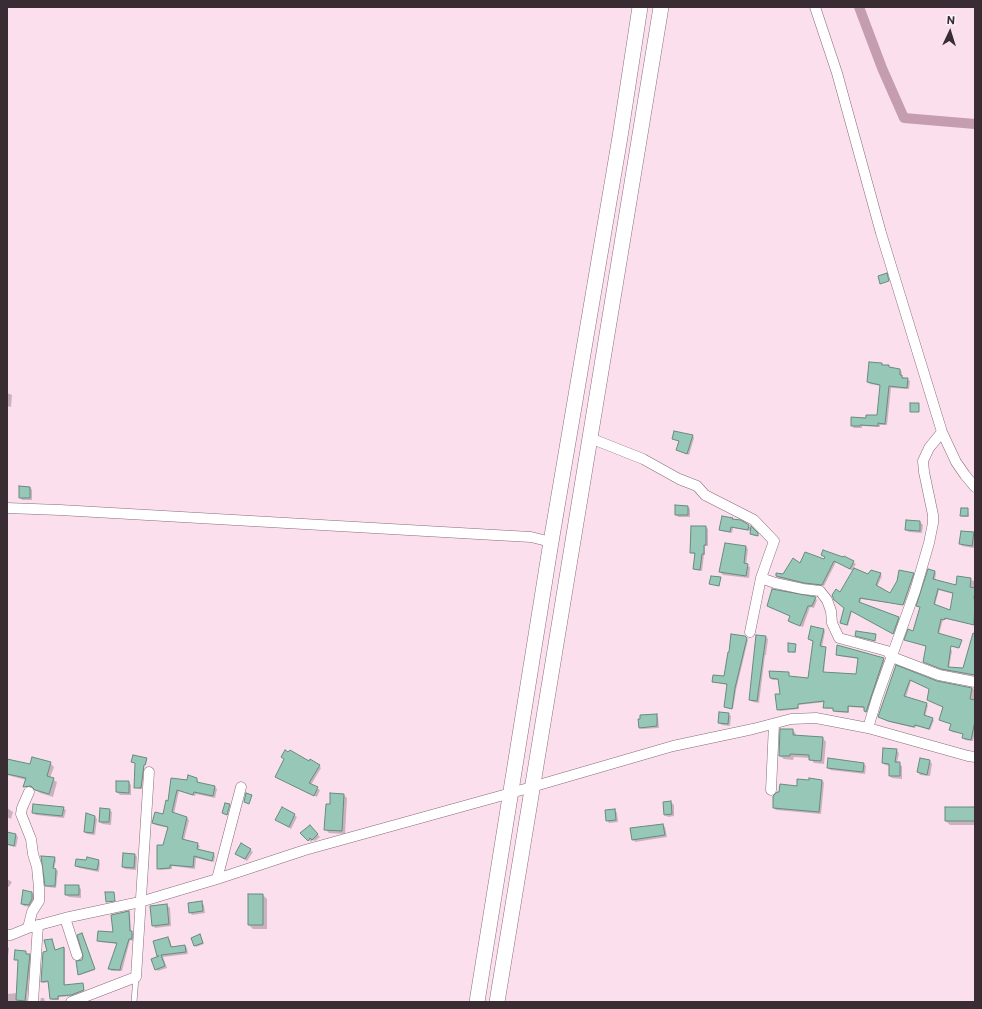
<!DOCTYPE html>
<style>
body{margin:0}
#map{position:relative;width:982px;height:1009px;overflow:hidden;background:#fcdfed;font-family:Commissioner,sans-serif}
canvas{display:block}
.frame{position:absolute;inset:0;border:8px solid #392c33;pointer-events:none}
.north{position:absolute;left:930px;top:12px;width:40px;height:40px;-webkit-text-stroke:3px #fbf4f7;paint-order:stroke;rotate:4deg;font-size:11px;font-weight:700;line-height:16px;text-align:center;color:#392c33}
.north::after{content:'';display:block;margin:auto;width:14px;height:18px;background:#392c33;clip-path:polygon(50% 0,100% 100%,50% 72%,0 100%)}
</style>
<div id="map">
<canvas width="982" height="1009"></canvas>
<div class="frame"></div>
<div class="north">N</div>
</div>
<script>
const ctx = document.querySelector('canvas').getContext('2d');
ctx.lineJoin = 'round';
function fill(path, color) { ctx.fillStyle = color; ctx.fill(path, 'evenodd'); }
const toPath = rows => new Path2D(rows.map(r => 'M' + r).join(''));
function strokePath(path, color, width, dash) { ctx.strokeStyle = color; ctx.lineWidth = width; ctx.lineCap = dash ? 'butt' : 'round'; ctx.setLineDash(dash || []); ctx.stroke(path); }
fill(toPath([
 [881,364,883,366,889,366,891,368,900,370,902,372,901,376,910,381,909,389,891,388,887,425,880,425,880,427,862,426,862,428,854,428,852,426,867,419,878,416,881,386,870,384,868,382],
 [7,393,12,395,11,407,7,406],
 [693,436,694,438,689,455,677,449,680,441,673,438],
 [30,487,32,490,32,500,22,500,20,497],
 [688,507,690,509,690,517,678,517,676,514],
 [968,509,969,517,962,517,961,516],
 [732,519,749,526,758,536,752,535,751,531,733,528,732,533,722,531,720,529],
 [907,521,920,522,923,525,922,533,909,532,906,530],
 [692,527,706,527,708,529,708,546,705,546,705,555,704,555,702,571,696,570,694,568,696,555,691,553],
 [973,533,975,535,974,548,962,546,960,543],
 [726,544,746,547,748,549,746,565,750,567,749,578,723,575,720,572],
 [844,557,856,564,853,568,868,576,880,574,882,576,877,587,891,594,913,574,914,575,904,605,861,599,860,604,900,619,894,634,852,611,848,626,841,623,845,608,840,594,853,571,836,562,824,586,807,584,778,578,777,576,784,575,801,564],
 [935,572,936,573,935,580,957,586,958,578,975,581,975,625,946,619,946,620,943,620,939,634,952,651,949,668,963,669,975,652,975,676,943,670,926,663,924,662,927,647,906,640,914,633,921,608,918,606],
 [939,590,953,594,951,611,935,605],
 [720,578,720,586,711,584],
 [815,598,817,600,814,608,810,607,803,627,791,623,789,621,791,616,770,608,768,606],
 [823,630,825,631,822,647,821,677,823,677,826,649,824,673,857,675,859,659,839,656,837,654,838,646,885,660,867,713,865,711,865,708,849,707,849,713,835,712,834,709,826,709,824,707,825,702,798,705,799,709,780,711,778,709,781,694,780,680,772,680,771,678,788,673,790,677,809,679,814,641,809,639],
 [744,636,748,640,736,690,733,709,726,708,725,707,728,685,713,682,725,677],
 [757,636,766,637,768,639,766,655,765,655,759,703,753,702,750,700],
 [795,645,796,653,790,652,789,651],
 [896,667,937,682,975,689,975,732,973,741,965,740,963,738,964,734,952,732,950,730,952,724,940,719,944,707,928,700,930,689,911,681,906,697,928,705,925,717,934,720,930,730,916,726,915,728,890,722,881,718],
 [728,714,731,716,730,726,722,725,719,723],
 [656,715,658,717,659,728,642,729,640,728],
 [793,730,796,734,796,736,823,738,826,742,824,764,814,763,810,758,794,757,793,760,784,759,780,756],
 [896,750,899,753,897,763,902,766,902,779,892,778,890,776,890,766,885,765,883,763],
 [146,759,147,760,146,765,144,765,142,789,136,788,136,764,133,762],
 [7,760,31,765,50,763,54,767,50,778,57,782,53,797,40,793,35,789,28,790,25,786,26,780,7,775],
 [285,760,309,763,319,766,321,768,311,785,320,790,317,797,277,777],
 [930,761,932,764,930,776,920,775,918,772],
 [864,764,866,766,865,774,830,770,828,767],
 [172,779,187,781,196,779,198,781,198,784,215,787,217,789,215,798,196,794,195,796,179,791,174,814,187,818,189,820,184,840,197,844,200,846,198,850,213,854,215,856,214,862,196,858,195,869,172,866,172,869,160,870,158,868,169,828,155,825,153,822,164,816,169,802],
 [822,780,824,783,821,814,776,810,774,808,798,787],
 [129,782,131,785,131,795,120,795,117,792],
 [344,795,347,798,345,834,329,833,325,829,331,805],
 [671,802,674,805,674,816,668,817,665,815],
 [7,808,13,812,11,819,7,817],
 [63,808,66,810,64,818,36,815,33,813],
 [946,808,975,808,975,825,950,825,946,821],
 [109,810,112,812,111,825,102,824,100,821],
 [615,810,617,813,618,822,609,823,607,820],
 [294,815,297,817,291,829,277,820],
 [95,817,97,819,95,835,87,834,85,832],
 [663,825,665,827,667,837,635,842,633,839],
 [309,826,320,837,315,841,313,840,311,842,302,833],
 [7,833,16,835,18,837,16,847,7,845],
 [250,850,253,852,247,861,236,854],
 [135,855,137,857,136,870,125,869,123,867],
 [54,858,56,860,54,869,58,871,56,888,48,887,46,886],
 [87,861,98,861,100,863,99,872,79,868,76,866],
 [7,879,12,882,9,887,7,886],
 [78,886,81,889,81,898,69,897,66,895],
 [24,891,32,893,35,895,35,902,31,907,24,906,22,904],
 [263,895,267,899,267,929,253,929,249,925],
 [201,903,204,905,205,913,192,915,190,912],
 [167,905,170,908,171,926,155,928,153,925],
 [129,912,130,914,131,932,134,934,133,941,130,940,122,971,111,971,110,969,118,944,100,942,98,941,114,933],
 [83,935,95,970,80,975,79,974,82,960,84,956],
 [200,936,204,944,196,947,192,938],
 [168,938,170,940,172,948,185,946,187,948,188,954,163,957,167,968,158,971,156,969,159,957,158,955],
 [52,940,55,950,64,948,65,949,65,986,83,984,84,991,73,996,59,997,59,1000,53,1000,51,999,50,982,43,983,42,982],
 [7,947,9,948,8,956,7,956],
 [25,952,27,955,31,956,27,1000,28,1002,7,1001,7,994,17,993,19,961,15,959],
 [41,998,44,998,45,1002,40,1002]
]), '#0003');
strokePath(toPath([
 [859,7,882,68,904,118,975,124]
]), '#c59db1', 10);
const building = toPath([
 [887,273,889,281,880,284,878,276,887,273],
 [869,362,882,363,882,365,889,365,889,367,900,369,900,375,902,375,902,378,908,378,907,388,889,386,885,424,878,423,878,426,860,425,860,426,851,426,851,417,866,418,866,415,877,415,880,385,867,382,869,362],
 [910,403,919,403,919,412,910,412,910,403],
 [674,431,693,435,687,454,676,450,679,441,672,439,674,431],
 [19,486,30,487,30,498,19,498,19,486],
 [675,505,688,506,688,515,675,515,675,505],
 [961,508,968,508,968,516,960,516,961,508],
 [722,516,733,518,732,519,741,520,749,525,748,530,731,527,730,532,719,530,722,516],
 [906,520,920,521,920,531,905,530,906,520],
 [691,526,706,526,706,545,704,545,704,554,702,554,700,570,693,569,695,553,690,553,691,526],
 [751,526,758,533,758,536,750,534,751,526],
 [961,531,974,532,972,546,959,544,961,531],
 [725,543,746,546,744,563,748,564,746,576,719,572,725,543],
 [823,550,843,557,844,556,854,561,850,569,834,561,822,585,804,583,776,576,776,573,783,574,793,558,800,563,805,552,824,559,825,557,821,555,823,550],
 [854,568,868,574,871,570,881,573,876,585,890,593,897,581,899,570,914,573,903,605,860,598,859,602,899,617,893,634,851,611,847,625,840,623,844,608,834,600,832,595,836,589,840,592,854,568],
 [928,569,935,571,933,579,956,585,957,576,971,578,970,587,975,588,974,599,975,599,974,625,945,618,944,620,941,619,938,633,962,640,959,648,951,646,948,667,963,668,973,633,975,634,975,675,941,669,923,662,926,646,904,640,908,629,913,631,920,607,916,606,928,569],
 [938,589,953,593,950,610,934,604,938,589],
 [711,576,721,577,719,586,709,584,711,576],
 [772,589,816,597,812,606,808,606,800,626,788,621,790,616,767,606,772,589],
 [811,626,824,629,820,646,826,647,823,672,856,674,858,658,836,655,837,645,884,658,866,712,864,711,864,707,848,706,848,712,833,711,833,708,823,708,824,701,798,704,798,708,777,710,775,694,780,694,778,679,770,678,769,671,789,672,789,676,808,678,813,641,808,639,811,626],
 [856,631,876,634,875,641,855,636,856,631],
 [731,634,745,636,747,638,735,688,732,709,724,707,727,684,712,682,713,675,724,676,728,652,729,652,731,634],
 [756,635,766,636,757,701,749,700,756,635],
 [788,643,796,644,795,652,788,652,788,643],
 [896,665,937,681,972,688,970,699,975,700,975,721,971,740,962,738,963,734,949,730,951,724,939,720,943,707,927,700,929,689,910,680,904,696,927,703,924,715,933,718,929,729,915,725,914,727,888,721,878,717,896,665],
 [719,712,729,713,728,724,718,723,719,712],
 [657,714,657,726,639,728,638,719,640,719,640,715,657,714],
 [780,729,793,729,793,735,823,737,821,761,809,760,809,755,790,754,790,756,779,756,780,729],
 [883,748,897,749,895,762,900,762,900,776,889,776,889,764,882,763,883,748],
 [285,750,288,752,290,750,309,761,310,759,320,765,309,783,318,787,314,796,275,777,284,759,281,757,285,750],
 [133,755,147,758,145,765,144,765,141,788,134,788,135,763,131,762,133,755],
 [32,757,51,762,47,776,54,778,49,794,35,790,31,786,23,787,26,778,7,774,7,759,30,764,32,757],
 [828,758,864,763,863,772,827,768,828,758],
 [920,758,930,760,927,775,917,772,920,758],
 [188,775,197,778,197,782,215,786,213,796,194,792,193,795,177,790,172,812,187,817,182,839,198,843,197,849,214,853,212,861,194,856,193,867,170,865,170,868,157,869,157,845,163,845,168,827,152,823,155,812,163,814,166,800,168,801,171,778,187,780,188,775],
 [809,778,822,780,819,812,773,808,773,796,777,792,779,792,780,784,797,786,797,779,809,780,809,778],
 [116,781,129,781,129,793,116,792,116,781],
 [246,793,252,795,249,804,244,802,246,793],
 [330,793,344,794,342,831,324,830,326,804,330,804,330,793],
 [671,801,672,814,664,815,663,802,671,801],
 [225,803,230,804,227,815,222,813,225,803],
 [33,804,64,807,62,816,32,813,33,804],
 [282,807,295,814,289,827,275,820,282,807],
 [945,807,975,807,975,821,945,821,945,807],
 [100,808,110,809,109,822,99,822,100,808],
 [615,809,616,820,606,821,605,810,615,809],
 [86,813,95,816,93,833,84,832,86,813],
 [663,824,665,835,632,840,630,828,663,824],
 [310,825,318,834,312,840,310,838,308,841,300,833,310,825],
 [7,832,16,834,14,846,7,844,7,832],
 [241,843,251,849,245,859,235,854,241,843],
 [123,853,135,854,134,868,122,867,123,853],
 [41,856,55,857,53,868,56,869,55,886,45,886,41,856],
 [87,857,99,860,97,870,75,866,76,859,86,860,87,857],
 [65,885,79,885,79,895,65,895,65,885],
 [23,890,32,892,32,899,29,905,21,904,23,890],
 [105,892,114,892,115,901,106,902,105,892],
 [248,894,263,894,263,925,248,925,248,894],
 [202,901,203,911,189,913,188,903,202,901],
 [167,904,169,924,152,926,150,906,167,904],
 [129,911,130,931,132,931,132,939,129,939,121,965,120,970,108,969,117,943,97,941,98,931,113,932,111,915,129,911],
 [82,933,95,969,78,975,76,961,82,960,83,956,77,935,82,933],
 [200,934,203,943,194,946,191,938,200,934],
 [168,937,171,947,185,945,186,952,161,955,165,966,155,970,151,959,159,956,157,956,153,941,168,937],
 [52,939,55,950,64,947,64,985,83,983,84,990,71,995,58,996,58,999,50,999,48,981,41,982,43,952,47,951,44,940,52,939],
 [15,950,26,951,26,954,30,954,25,1001,16,1000,18,960,14,960,15,950]
]);
fill(building, '#97c7b7');
strokePath(building, '#668b7f', 1);
const lane = toPath([
 [134,1002,136,977]
]);
const street = toPath([
 [815,7,837,73,881,233,942,432,956,462,965,475,975,487],
 [590,438,643,459,679,479,697,486,705,495,754,520,774,541,761,578,775,583,803,589,820,591,827,600,831,611,832,623,839,638,887,651,892,657,939,675,975,682],
 [7,508,60,510,495,535,531,537,551,542],
 [750,632,761,578],
 [868,728,877,698,915,591,929,543,933,523,933,515,924,472,923,461,929,448,942,432],
 [771,790,774,724],
 [217,879,241,787],
 [65,918,77,955],
 [28,928,32,912,39,901,39,888,37,867,33,854,31,839,21,814,22,808,29,792],
 [7,935,11,935,28,928,65,918,140,902,217,879,305,850,511,793,673,746,753,729,791,719,816,718,868,728,968,756,975,757],
 [33,1002,38,925],
 [71,1002,136,977,149,772]
]);
const secondary = toPath([
 [477,1002,551,542,620,137,640,7],
 [497,1002,661,7]
]);
strokePath(lane, '#896a7a', 6);
strokePath(street, '#896a7a', 11);
strokePath(secondary, '#896a7a', 16);
strokePath(lane, '#fff', 5);
strokePath(street, '#fff', 10);
strokePath(secondary, '#fff', 15);
</script>
